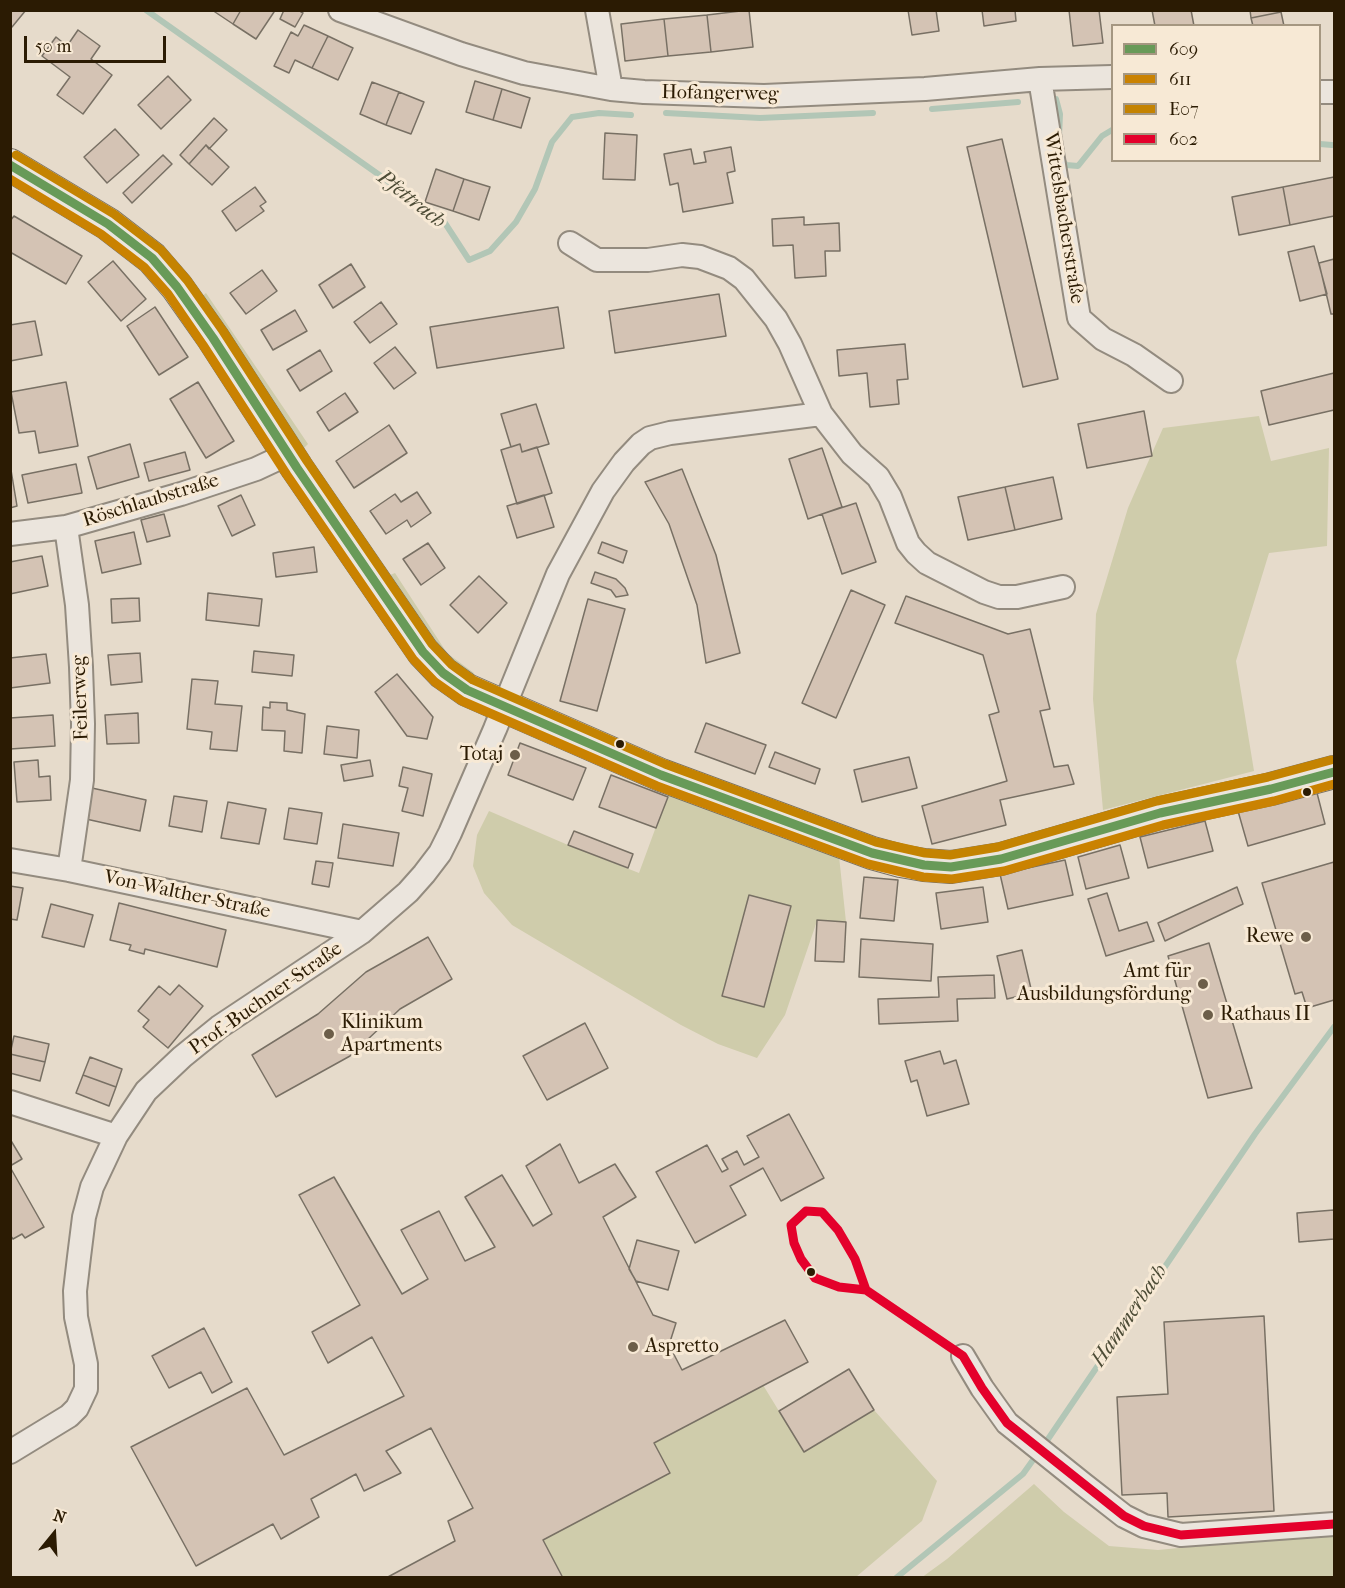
<!DOCTYPE html>
<meta charset="utf-8">
<style>
body{margin:0}
#map{position:relative;width:1345px;height:1588px;overflow:hidden;background:#e6dbcb;font-family:"IM FELL French Canon",serif}
canvas{display:block}
.frame{position:absolute;inset:0;border:12px solid #2b1b03;pointer-events:none}
.legend{position:absolute;left:1111px;top:24px;width:210px;height:138px;box-sizing:border-box;background:#f7e9d5;border:2px solid #a59781;margin:0;padding:8px 10px;list-style:none;font-size:18px;color:#2b1b03}
.legend li{display:flex;align-items:center;gap:12px;height:30px}
.legend b{width:30px;border:2px solid #a59781}
.north{position:absolute;left:24px;top:1504px;width:60px;height:60px;-webkit-text-stroke:4px #f7e9d5;paint-order:stroke;rotate:18deg;font-size:16px;font-weight:700;line-height:24px;text-align:center;color:#2b1b03}
.north::after{content:'';display:block;margin:auto;width:21px;height:27px;background:#2b1b03;clip-path:polygon(50% 0,100% 100%,50% 72%,0 100%)}
.scale{position:absolute;left:24px;top:36px;width:142px;height:27px;box-sizing:border-box;border:3px solid #2b1b03;border-top:0;padding-left:8px;font-size:18px;line-height:21px;white-space:nowrap;color:#2b1b03;-webkit-text-stroke:4px #f7e9d5;paint-order:stroke}
</style>
<div id="map">
<canvas width="1345" height="1588"></canvas>
<div class="frame"></div>
<ul class="legend">
<li><b style="height:8px;background:#689a58"></b>609</li>
<li><b style="height:8px;background:#ca8201"></b>611</li>
<li><b style="height:8px;background:#c48301"></b>E07</li>
<li><b style="height:8px;background:#e4002b"></b>602</li>
</ul>
<div class="north">N</div>
<div class="scale">50 m</div>
</div>
<script>
const ctx = document.querySelector('canvas').getContext('2d');
ctx.lineJoin = 'round';
function fill(path, color) { ctx.fillStyle = color; ctx.fill(path, 'evenodd'); }
const toPath = rows => new Path2D(rows.map(r => 'M' + r).join(''));
function strokePath(path, color, width, dash) { ctx.strokeStyle = color; ctx.lineWidth = width; ctx.lineCap = dash ? 'butt' : 'round'; ctx.setLineDash(dash || []); ctx.stroke(path); }
function write(font, color, halo, rows, align = 'center') {
  ctx.font = font + ' "IM FELL French Canon",serif'; ctx.lineWidth = 6; ctx.setLineDash([]); ctx.textBaseline = 'middle'; ctx.strokeStyle = halo; ctx.fillStyle = color; for (const [text, x, y, turn = 0] of rows) {
    ctx.save(); ctx.translate(x, y); ctx.rotate((+turn || 0) * Math.PI / 180); ctx.textAlign = isNaN(turn) ? turn : align; if (halo) ctx.strokeText(text, 0, 0); ctx.fillText(text, 0, 0); ctx.restore();
  }
}
fill(toPath([
 [206,293,308,444,304,448,201,297],
 [1259,416,1271,461,1329,448,1327,546,1269,553,1236,661,1254,771,1103,810,1093,699,1096,614,1128,508,1163,428],
 [395,573,447,653,474,673,471,677,445,656,390,575],
 [668,794,839,856,846,922,817,921,785,1015,757,1058,718,1044,681,1025,512,925,484,893,473,866,477,835,489,811,568,845,639,873],
 [763,1385,804,1452,874,1410,937,1481,922,1521,856,1577,563,1577,543,1540,669,1473,654,1443],
 [1034,1484,1064,1512,1109,1546,1158,1550,1334,1533,1334,1577,921,1578,947,1559]
]), '#cfccab');
strokePath(toPath([
 [146,10,443,220,469,260,490,251,516,222,535,189,552,142,572,117,599,113,631,115],
 [1056,99,1060,114,1059,136],
 [932,109,1018,102],
 [666,113,760,118,873,113],
 [1320,144,1332,145],
 [1061,158,1066,165,1078,166,1102,136,1112,130],
 [1044,1445,1255,1134,1334,1027],
 [896,1578,1023,1474,1038,1453]
]), '#b2c6b6', 6);
const building = toPath([
 [10,10,26,10,12,27,10,26,10,10],
 [212,10,241,10,233,24,212,10],
 [241,10,271,10,274,12,256,39,233,24,241,10],
 [284,10,298,10,303,13,295,27,280,19,284,10],
 [749,10,753,47,711,52,707,15,749,10],
 [908,10,936,10,939,31,912,35,908,10],
 [982,10,1015,10,1016,21,984,26,982,10],
 [1069,10,1099,10,1103,43,1073,46,1069,10],
 [1152,10,1191,10,1194,26,1155,26,1152,10],
 [1250,10,1281,10,1281,12,1251,18,1250,10],
 [1281,12,1284,26,1253,26,1251,18,1281,12],
 [707,15,711,52,668,56,664,19,707,15],
 [664,19,668,56,625,61,621,24,664,19],
 [304,25,328,36,312,68,295,60,289,73,274,66,291,32,298,36,304,25],
 [78,30,100,46,91,59,112,75,83,114,57,95,70,77,42,56,56,37,67,46,78,30],
 [328,36,353,48,338,80,312,68,328,36],
 [168,76,191,100,161,129,138,105,168,76],
 [475,81,502,89,493,120,466,112,475,81],
 [372,82,399,92,386,125,360,114,372,82],
 [502,89,530,98,521,128,493,120,502,89],
 [399,92,424,102,411,134,386,125,399,92],
 [214,118,227,130,209,149,206,145,189,164,180,155,214,118],
 [115,129,139,155,107,183,84,157,115,129],
 [605,133,637,135,635,180,603,179,605,133],
 [1002,139,1058,379,1023,387,967,147,1002,139],
 [206,145,229,167,212,185,189,164,206,145],
 [731,147,735,171,727,173,733,203,683,212,678,183,670,185,664,154,691,149,694,164,706,162,704,152,731,147],
 [163,155,172,164,132,203,123,193,163,155],
 [436,169,464,179,453,211,425,202,436,169],
 [1334,177,1334,216,1290,225,1283,187,1334,177],
 [464,179,490,187,479,220,453,211,464,179],
 [255,187,266,202,260,206,264,211,236,231,222,211,255,187],
 [1283,187,1290,225,1239,235,1232,197,1283,187],
 [14,216,82,256,66,284,10,252,10,221,14,216],
 [804,217,804,225,839,223,840,251,825,251,826,276,795,278,793,245,773,246,772,219,804,217],
 [1314,246,1327,294,1300,301,1288,252,1314,246],
 [1334,259,1334,314,1331,314,1319,263,1334,259],
 [113,261,146,299,121,321,88,282,113,261],
 [351,264,365,287,333,308,319,285,351,264],
 [262,270,277,291,246,314,230,293,262,270],
 [719,294,726,336,615,353,609,311,719,294],
 [381,302,397,324,370,343,354,322,381,302],
 [155,307,188,357,159,375,127,326,155,307],
 [558,307,564,348,437,368,430,327,558,307],
 [295,310,307,331,273,350,261,330,295,310],
 [35,321,42,355,10,361,10,325,35,321],
 [905,344,908,379,897,380,899,404,870,407,867,373,839,376,837,350,905,344],
 [395,347,416,373,394,389,374,363,395,347],
 [320,350,332,371,300,391,287,370,320,350],
 [1334,373,1334,410,1269,425,1261,391,1334,373],
 [66,382,78,446,39,453,35,431,19,433,11,392,66,382],
 [198,382,234,441,206,458,170,399,198,382],
 [345,393,358,412,329,431,317,412,345,393],
 [536,404,549,444,522,452,520,444,511,447,501,414,536,404],
 [1144,411,1152,456,1087,468,1078,424,1144,411],
 [389,425,407,453,354,488,336,461,389,425],
 [130,444,139,477,97,489,88,457,130,444],
 [520,444,522,452,537,447,552,493,517,504,501,450,520,444],
 [822,448,842,507,808,519,789,459,822,448],
 [185,452,190,470,149,481,144,463,185,452],
 [10,464,17,506,10,508,10,464],
 [76,464,82,493,28,503,22,475,76,464],
 [682,469,716,555,740,653,706,663,697,605,669,524,645,482,682,469],
 [1053,477,1062,519,1015,530,1005,487,1053,477],
 [1005,487,1015,530,968,540,958,497,1005,487],
 [417,492,431,513,411,527,407,520,386,534,370,511,395,494,401,502,417,492],
 [241,495,255,525,232,536,218,506,241,495],
 [544,495,554,527,517,538,507,506,544,495],
 [856,503,876,562,842,574,822,514,856,503],
 [164,514,170,536,147,542,141,520,164,514],
 [134,532,141,564,102,573,95,541,134,532],
 [602,542,627,551,623,563,598,553,602,542],
 [428,543,445,568,421,585,403,559,428,543],
 [314,547,317,572,276,577,273,553,314,547],
 [42,556,48,586,10,594,10,562,42,556],
 [595,572,616,579,625,588,628,595,616,597,611,590,591,583,595,572],
 [479,576,507,603,478,633,450,605,479,576],
 [851,590,885,605,836,718,802,703,851,590],
 [208,593,262,599,259,626,206,620,208,593],
 [906,596,1008,634,1030,629,1050,709,1040,711,1054,767,1068,765,1074,784,1000,800,1006,825,932,844,922,806,1007,781,989,715,999,712,983,655,895,623,906,596],
 [139,598,140,621,112,623,111,599,139,598],
 [588,599,625,609,597,711,560,701,588,599],
 [254,651,294,655,292,676,252,672,254,651],
 [140,653,142,682,111,685,108,655,140,653],
 [46,654,50,683,10,688,10,658,46,654],
 [397,674,433,717,427,739,407,736,375,692,397,674],
 [192,679,218,681,215,704,242,706,237,751,210,749,212,732,187,729,192,679],
 [270,702,287,703,287,710,305,714,302,753,284,751,285,731,262,730,263,707,270,708,270,702],
 [138,713,139,743,107,744,105,715,138,713],
 [53,715,55,746,10,749,10,718,53,715],
 [706,723,766,745,755,774,695,752,706,723],
 [327,726,359,730,357,758,324,754,327,726],
 [520,743,586,768,573,800,508,775,520,743],
 [775,752,820,769,815,784,769,767,775,752],
 [909,757,917,788,862,802,854,770,909,757],
 [38,760,39,777,50,776,51,800,17,802,14,762,38,760],
 [370,760,373,776,344,781,341,765,370,760],
 [403,767,432,774,423,816,402,811,408,788,399,786,403,767],
 [611,775,668,797,656,828,599,807,611,775],
 [92,788,146,800,140,831,86,819,92,788],
 [1316,789,1325,824,1248,846,1238,811,1316,789],
 [174,796,207,801,202,832,169,826,174,796],
 [228,802,266,809,259,844,221,838,228,802],
 [289,808,322,813,317,844,284,839,289,808],
 [1205,821,1213,851,1148,868,1140,837,1205,821],
 [343,824,399,833,393,866,338,858,343,824],
 [574,831,633,854,628,868,568,845,574,831],
 [1120,845,1129,878,1086,889,1078,857,1120,845],
 [1065,860,1073,895,1008,909,1000,874,1065,860],
 [316,861,333,863,329,887,312,884,316,861],
 [1334,862,1334,1000,1307,1008,1302,992,1295,994,1262,883,1334,862],
 [864,877,898,880,894,921,860,918,864,877],
 [10,886,23,888,17,920,10,919,10,886],
 [983,887,988,922,941,929,936,893,983,887],
 [1237,887,1243,904,1165,941,1158,923,1237,887],
 [1107,893,1119,931,1147,922,1154,941,1106,956,1088,899,1107,893],
 [749,895,791,906,764,1007,722,996,749,895],
 [119,903,226,930,217,967,145,949,144,954,129,950,131,945,110,940,119,903],
 [51,904,93,915,84,947,42,937,51,904],
 [817,920,846,922,844,962,815,961,817,920],
 [428,937,452,979,400,1009,350,1056,276,1097,252,1055,318,1014,366,972,428,937],
 [861,939,933,944,931,981,859,977,861,939],
 [1209,943,1252,1088,1208,1098,1168,956,1209,943],
 [1022,950,1032,993,1007,999,997,956,1022,950],
 [994,975,995,998,957,999,958,1021,879,1024,878,999,939,997,938,977,994,975],
 [179,985,203,1006,168,1048,143,1027,149,1020,138,1011,159,986,170,995,179,985],
 [585,1023,608,1068,547,1100,523,1056,585,1023],
 [14,1036,49,1044,45,1062,10,1054,14,1036],
 [940,1051,944,1064,956,1060,969,1104,927,1116,917,1080,911,1082,905,1061,940,1051],
 [10,1054,45,1062,40,1081,10,1073,10,1054],
 [90,1057,122,1069,116,1087,83,1075,90,1057],
 [83,1075,116,1087,109,1106,76,1093,83,1075],
 [789,1114,824,1178,781,1201,763,1168,730,1186,746,1215,695,1243,656,1172,707,1145,722,1172,728,1169,722,1159,737,1151,744,1165,759,1157,747,1136,789,1114],
 [10,1139,22,1159,10,1166,10,1139],
 [560,1144,579,1183,615,1164,636,1197,603,1217,653,1315,676,1323,669,1345,682,1370,785,1320,808,1362,654,1443,670,1473,543,1540,563,1578,386,1578,455,1541,448,1521,473,1508,431,1428,386,1451,401,1473,364,1491,356,1474,311,1499,319,1517,281,1539,273,1524,196,1566,131,1447,247,1388,284,1455,404,1396,372,1337,328,1363,312,1332,360,1305,299,1195,334,1177,402,1294,428,1279,401,1230,439,1211,465,1261,495,1247,465,1197,502,1175,533,1226,552,1214,526,1166,560,1144],
 [10,1167,44,1227,25,1238,22,1234,13,1239,10,1235,10,1167],
 [1334,1210,1334,1239,1299,1242,1297,1213,1334,1210],
 [637,1240,679,1251,668,1290,636,1281,629,1269,637,1240],
 [1264,1316,1274,1511,1168,1517,1167,1493,1122,1495,1117,1397,1168,1394,1164,1322,1264,1316],
 [204,1328,232,1382,212,1393,201,1372,169,1388,152,1356,204,1328],
 [849,1369,874,1410,804,1452,779,1411,849,1369]
]);
fill(building, '#d4c3b4');
strokePath(building, '#787064', 1.5);
const minor = toPath([
 [340,10,461,54,524,73,611,89,644,92,764,96,925,89,1040,79,1112,77],
 [597,10,611,89],
 [1040,79,1079,318,1103,339,1134,355,1171,381],
 [1320,92,1334,92],
 [570,243,597,260,648,260,682,255,700,257,729,268,744,279,776,319,790,344,821,414,852,454,878,477,890,497,908,543,916,553,927,563,984,592,999,597,1017,597,1063,587],
 [66,527,77,605,81,667,83,724,82,780,69,870],
 [10,534,66,527,181,494,256,469,288,454],
 [10,860,69,870,362,932],
 [10,1102,116,1136],
 [963,1356,982,1388,1007,1423,1083,1484,1124,1516,1144,1526,1181,1535,1334,1524],
 [10,1452,69,1416,77,1408,86,1389,86,1364,76,1317,75,1291,79,1257,84,1217,92,1187,116,1136,146,1091,182,1057,219,1027,362,932,408,892,424,874,440,853,450,833,495,729,558,574,603,491,624,462,641,444,650,438,670,433,821,414]
]);
const secondary = toPath([
 [10,165,108,224,152,258,177,287,213,338,297,468,423,652,443,673,467,690,661,775,872,853,901,861,924,865,951,867,1001,859,1160,813,1271,789,1334,772]
]);
strokePath(minor, '#938b7f', 26);
strokePath(secondary, '#787064', 34);
strokePath(minor, '#ebe5dd', 22);
strokePath(secondary, '#ebe5dd', 32);
strokePath(toPath([
 [10,165,108,224,152,258,177,287,213,338,297,468,423,652,443,673,467,690,661,775,872,853,924,865,951,867,1001,859,1160,813,1271,789,1334,772]
]), '#689a58', 9);
strokePath(toPath([
 [10,179,101,234,144,267,168,294,203,345,287,475,413,659,435,682,462,701,657,786,868,864,923,877,952,879,1004,871,1163,825,1274,801,1334,784]
]), '#ca8201', 9);
strokePath(toPath([
 [16,155,114,214,161,250,187,280,223,331,307,461,432,644,451,664,473,680,665,764,876,842,925,853,950,855,998,847,1157,801,1268,777,1331,760]
]), '#c48301', 9);
strokePath(toPath([
 [806,1211,822,1212,838,1230,855,1259,866,1290,839,1287,815,1278,801,1259,794,1243,791,1225,806,1211],
 [866,1290,963,1356,982,1388,1007,1423,1124,1516,1144,1526,1181,1535,1334,1524]
]), '#e4002b', 9);
for (const [x, y, r, color] of [
 [620,744,5,"#2b1b03"],
 [515,755,6,"#6c5e49"],
 [1307,792,5,"#2b1b03"],
 [1306,937,6,"#6c5e49"],
 [1203,984,6,"#6c5e49"],
 [1208,1015,6,"#6c5e49"],
 [329,1034,6,"#6c5e49"],
 [811,1272,5,"#2b1b03"],
 [633,1347,6,"#6c5e49"]
]) { const dot = new Path2D(); dot.arc(x, y, r, 0, 2 * Math.PI); ctx.fillStyle = color; ctx.fill(dot); strokePath(dot, '#f7e9d5', 2); }
write('20px', '#2b1b03', '#f7e9d5', [
 ["Hofangerweg",720,94,1],
 ["Wittelsbacherstraße",1063,218,81],
 ["Röschlaubstraße",151,501,-17],
 ["Feilerweg",81,698,-92],
 ["Von-Walther-Straße",187,895,12],
 ["Prof.-Buchner-Straße",266,999,-35]
]);
write('20px', '#2b1b03', '#f7e9d5', [
 ["Totaj",503,755],
 ["Rewe",1294,937],
 ["Amt für",1191,972],
 ["Ausbildungsfördung",1191,995],
 ["Rathaus II",1220,1015,"left"],
 ["Klinikum",341,1023,"left"],
 ["Apartments",341,1046,"left"],
 ["Aspretto",645,1347,"left"]
], 'right');
write('italic 21px', '#4d4c36', '#f7e9d5', [
 ["Pfettrach",411,200,38],
 ["Hammerbach",1130,1316,-56]
]);
</script>
